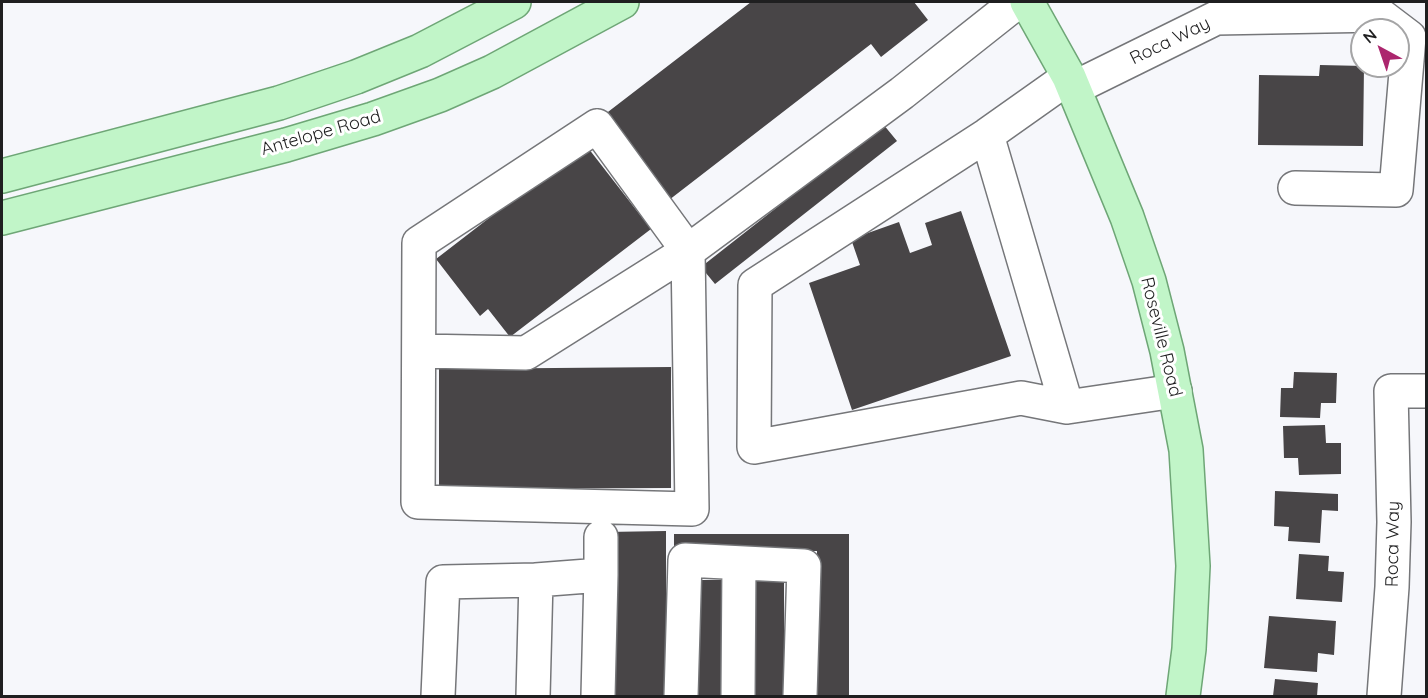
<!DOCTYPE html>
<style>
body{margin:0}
#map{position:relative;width:1428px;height:698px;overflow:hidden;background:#f6f7fb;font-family:Quicksand,sans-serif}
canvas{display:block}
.frame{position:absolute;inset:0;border:3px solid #1f1f20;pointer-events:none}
.north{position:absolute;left:1350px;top:18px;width:60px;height:60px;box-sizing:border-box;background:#fff;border:2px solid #a5a5a6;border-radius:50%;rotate:320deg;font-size:16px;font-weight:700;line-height:24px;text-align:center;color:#1f1f20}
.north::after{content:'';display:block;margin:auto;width:21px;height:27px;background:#ac266e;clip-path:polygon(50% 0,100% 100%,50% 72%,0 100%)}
</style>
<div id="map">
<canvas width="1428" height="698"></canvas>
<div class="frame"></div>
<div class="north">N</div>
</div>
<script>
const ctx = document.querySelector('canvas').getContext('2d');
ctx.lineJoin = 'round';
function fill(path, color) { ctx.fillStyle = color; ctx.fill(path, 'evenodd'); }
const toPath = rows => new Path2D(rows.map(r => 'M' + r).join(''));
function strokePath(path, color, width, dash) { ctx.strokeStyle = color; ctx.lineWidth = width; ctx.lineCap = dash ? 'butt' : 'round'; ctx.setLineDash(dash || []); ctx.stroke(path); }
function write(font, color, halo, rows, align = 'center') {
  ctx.font = font + ' Quicksand,sans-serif'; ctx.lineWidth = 6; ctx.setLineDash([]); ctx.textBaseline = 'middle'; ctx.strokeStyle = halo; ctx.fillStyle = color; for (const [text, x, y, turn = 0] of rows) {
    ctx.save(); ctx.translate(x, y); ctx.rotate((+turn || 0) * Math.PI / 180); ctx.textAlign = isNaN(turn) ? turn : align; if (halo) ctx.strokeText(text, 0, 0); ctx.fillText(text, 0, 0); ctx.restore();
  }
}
fill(toPath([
 [751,2,914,2,928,20,881,57,871,44,669,200,604,115],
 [1320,65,1364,66,1363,146,1258,145,1259,75,1319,76],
 [883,124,897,141,715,284,701,267],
 [585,144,651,229,510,337,488,309,480,316,436,259],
 [961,211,1011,356,852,410,809,283,860,265,851,239,899,222,910,253,932,245,925,223],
 [671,367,671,488,439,489,439,369],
 [1294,372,1337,373,1336,403,1321,403,1320,418,1280,417,1281,388,1293,388],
 [1325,425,1326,443,1341,443,1341,474,1299,475,1298,458,1284,458,1283,426],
 [1275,491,1338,494,1338,511,1322,510,1320,543,1288,541,1289,527,1274,526],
 [666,531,666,696,607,696,606,532],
 [674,534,849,534,849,696,816,696,817,551,674,550],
 [1299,554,1329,556,1328,571,1344,572,1342,602,1296,599],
 [696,580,724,580,723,696,695,696],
 [784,580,784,696,751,696,751,581],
 [1269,616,1336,621,1334,655,1318,653,1317,672,1264,668],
 [1275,679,1318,683,1317,696,1273,696]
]), '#484547');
const minor = toPath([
 [1069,77,987,135,755,285,754,447,1021,398,1067,407,1175,391],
 [1074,88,1216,18,1380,15,1409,37,1396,190,1295,188],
 [597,126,688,251,692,509,418,502,419,243,597,126],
 [987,135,1067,407],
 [419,351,526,353,688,251,902,93,1017,2],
 [601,575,601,537],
 [536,580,601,575,598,696],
 [438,696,443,582,536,580,533,696],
 [681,696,685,560,804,566,800,696],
 [738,696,739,563],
 [1384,696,1392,587,1394,522,1391,391,1426,391]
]);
const major = toPath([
 [1027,2,1069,77,1127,217,1149,281,1167,351,1186,450,1193,566,1189,649,1183,696],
 [2,176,279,103,356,77,420,51,514,2],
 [2,218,286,145,373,119,440,95,492,72,622,2]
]);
strokePath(minor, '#757679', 36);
strokePath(major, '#6ea676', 36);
strokePath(minor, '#fff', 33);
strokePath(major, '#c1f5c8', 33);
write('18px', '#1f1f20', '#fff', [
 ["Roca Way",1170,41,-26],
 ["Antelope Road",321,133,-16],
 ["Roseville Road",1161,337,76],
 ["Roca Way",1393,544,-89]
]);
</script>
